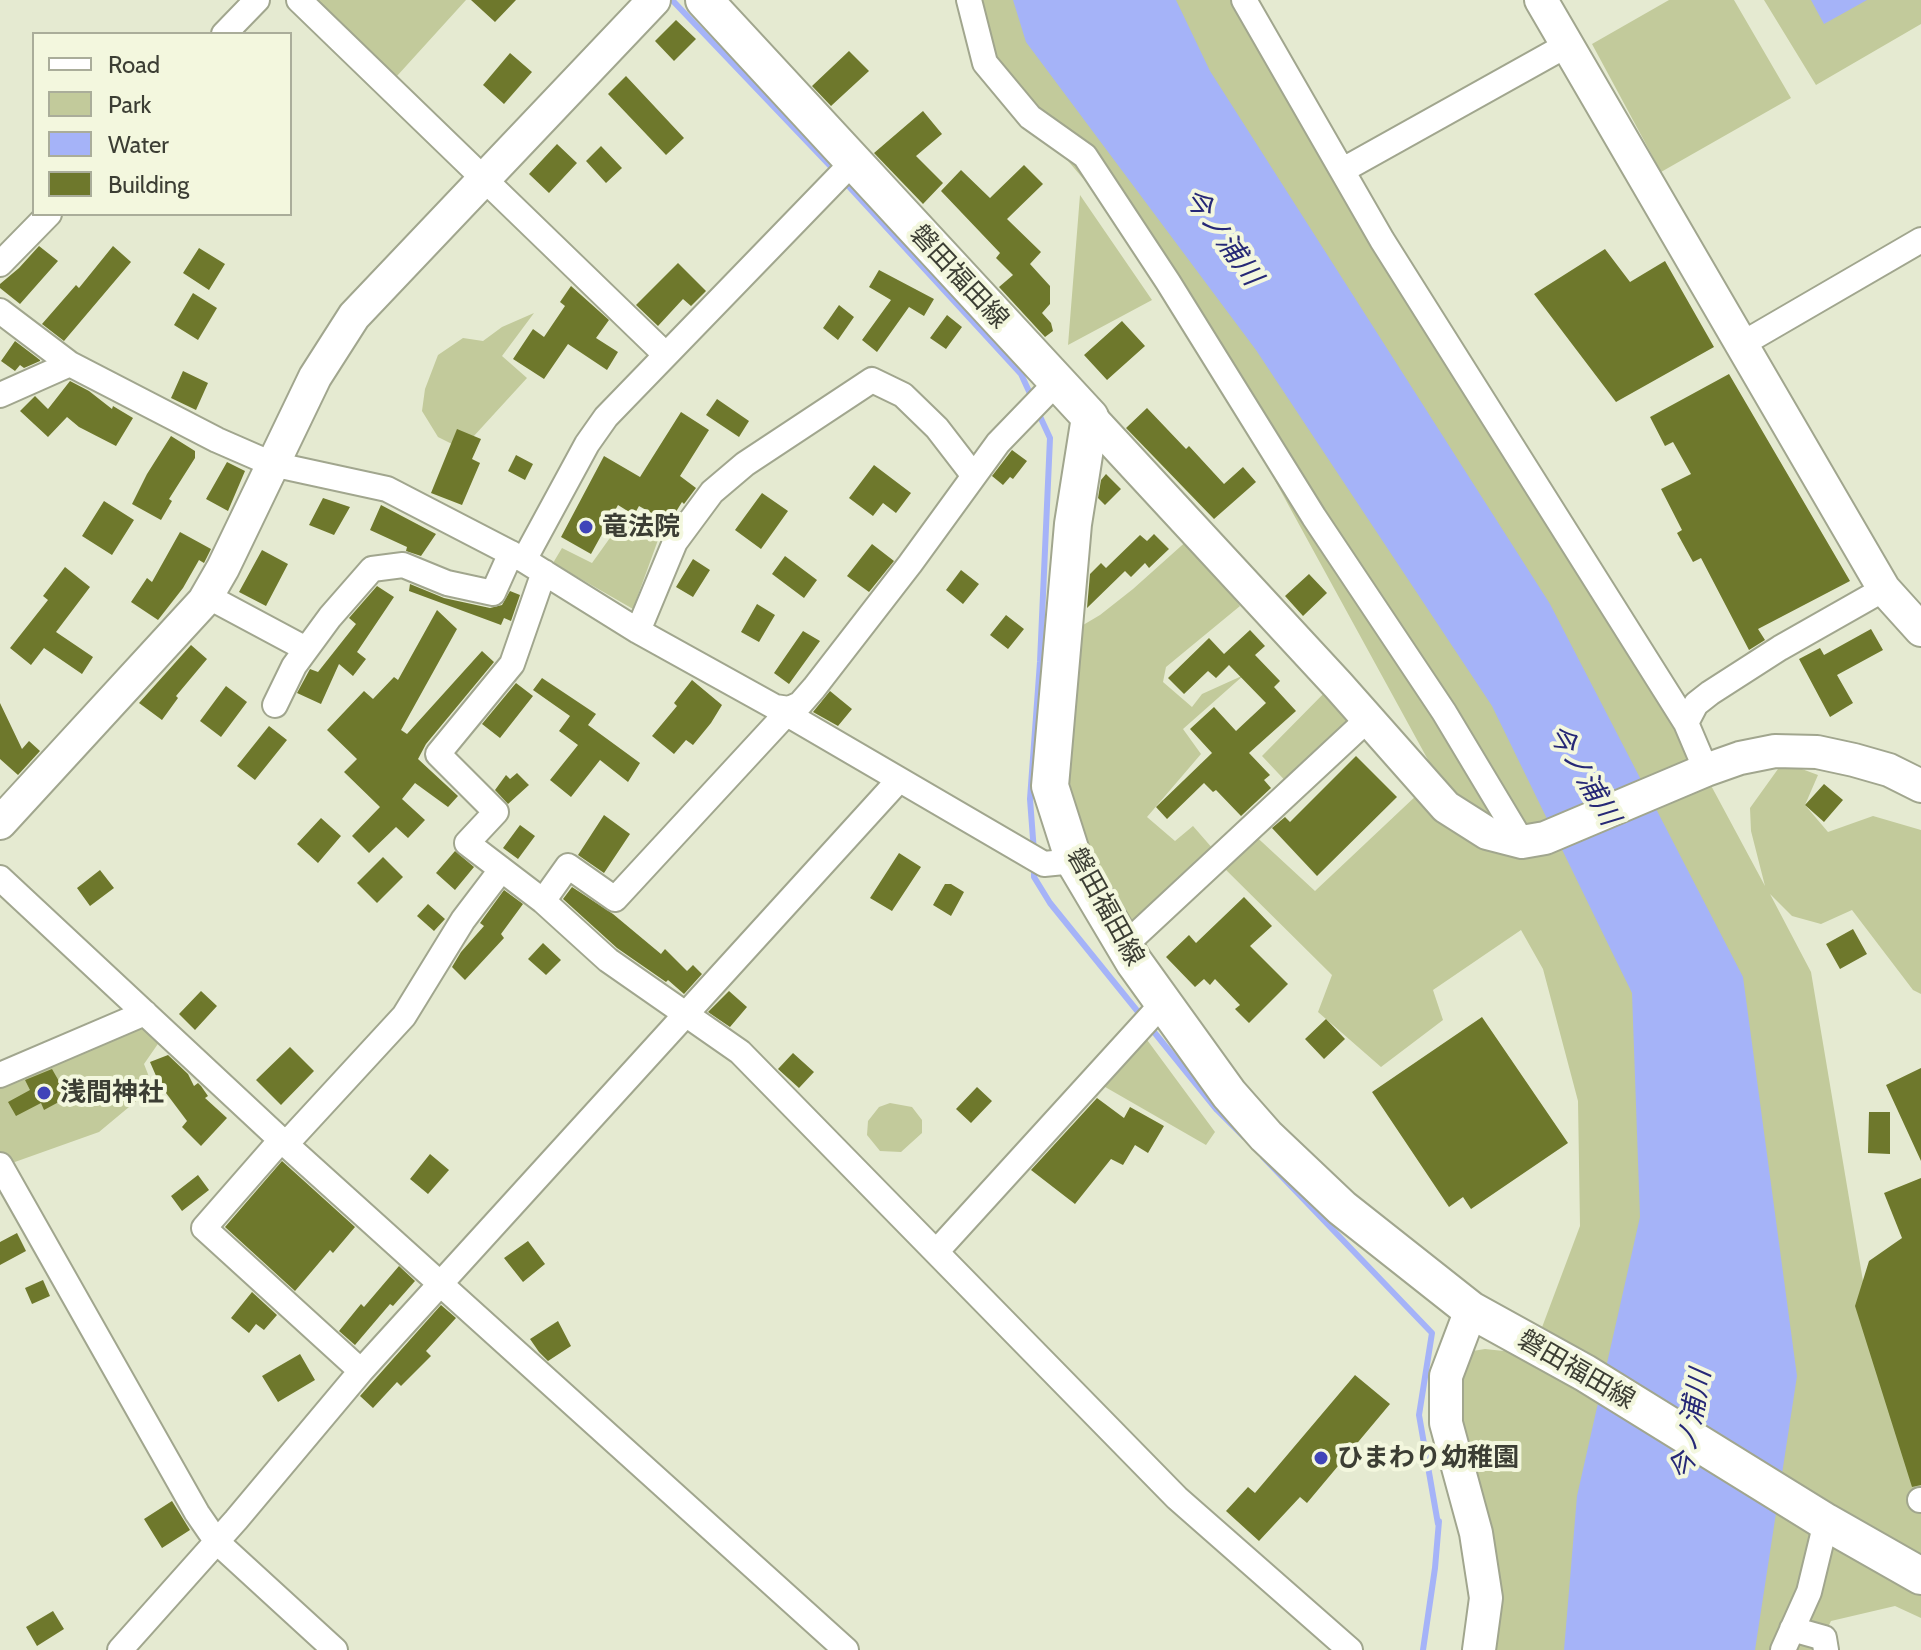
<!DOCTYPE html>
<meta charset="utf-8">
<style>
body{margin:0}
#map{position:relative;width:1921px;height:1650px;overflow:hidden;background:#e5ead1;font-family:Cabin,sans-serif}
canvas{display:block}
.legend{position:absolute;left:32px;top:32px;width:260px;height:184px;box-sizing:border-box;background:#f3f7de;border:2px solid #aaad9a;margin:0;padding:10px 14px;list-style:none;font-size:24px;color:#3c3e34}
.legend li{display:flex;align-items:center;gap:16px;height:40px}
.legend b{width:40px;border:2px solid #aaad9a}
</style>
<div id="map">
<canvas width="1921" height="1650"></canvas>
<ul class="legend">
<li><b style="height:10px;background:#fff"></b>Road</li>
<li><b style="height:22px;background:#c2ca9b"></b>Park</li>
<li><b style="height:22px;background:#a5b3f8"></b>Water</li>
<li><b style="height:22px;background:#6e782c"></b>Building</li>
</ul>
</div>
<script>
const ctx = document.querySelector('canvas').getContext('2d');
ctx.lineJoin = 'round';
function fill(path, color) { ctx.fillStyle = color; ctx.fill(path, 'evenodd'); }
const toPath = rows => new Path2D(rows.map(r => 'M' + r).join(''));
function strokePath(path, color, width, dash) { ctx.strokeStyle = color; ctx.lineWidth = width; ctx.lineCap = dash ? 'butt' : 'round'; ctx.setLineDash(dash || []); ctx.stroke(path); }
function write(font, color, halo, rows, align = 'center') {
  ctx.font = font + ' Cabin,"Noto Sans JP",sans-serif'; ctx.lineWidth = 8; ctx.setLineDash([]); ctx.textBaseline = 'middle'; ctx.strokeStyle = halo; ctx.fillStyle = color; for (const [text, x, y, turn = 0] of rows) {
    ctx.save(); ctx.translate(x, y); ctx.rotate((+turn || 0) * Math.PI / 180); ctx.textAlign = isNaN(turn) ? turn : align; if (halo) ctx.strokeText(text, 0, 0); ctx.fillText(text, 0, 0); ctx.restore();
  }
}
fill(toPath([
 [299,0,466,0,387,87],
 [969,0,1233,0,1628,631,1765,886,1751,831,1750,808,1783,762,1818,775,1805,805,1828,832,1873,816,1921,830,1921,994,1913,990,1852,910,1821,924,1792,916,1770,894,1811,972,1864,1287,1921,1376,1921,1618,1895,1606,1831,1621,1817,1650,1479,1650,1454,1354,1485,1349,1532,1354,1580,1226,1578,1101,1543,969,1521,930,1433,990,1443,1020,1381,1067,1318,1012,1332,975,1221,865,1249,830,1315,891,1419,793,1467,831,1158,267,985,63],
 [1669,0,1734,0,1791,98,1661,172,1592,44],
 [1764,0,1921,0,1921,24,1816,85],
 [1080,195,1152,300,1068,345],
 [534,313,502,356,527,378,462,449,438,437,422,411,425,389,438,355,463,338,483,341,502,327],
 [622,521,658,540,633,609,553,563,562,548,592,563],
 [1190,538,1240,606,1166,667,1163,682,1192,707,1202,694,1244,675,1183,729,1201,754,1147,817,1175,841,1193,826,1220,857,1133,928,1082,841,1064,755,1073,631,1100,615,1133,589],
 [1335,682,1364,723,1293,789,1262,756],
 [136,1016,162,1038,144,1064,153,1087,99,1132,12,1163,0,1155,0,1078],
 [1139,1029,1215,1132,1206,1145,1093,1080],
 [890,1103,912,1107,922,1120,922,1133,901,1152,880,1151,867,1135,868,1121,879,1107]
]), '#c2ca9b');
fill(toPath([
 [1013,0,1176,0,1210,71,1550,604,1743,977,1797,1376,1755,1650,1564,1650,1577,1496,1640,1217,1632,993,1492,706,1256,350,1026,42],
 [1811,0,1867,0,1824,24]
]), '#a5b3f8');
strokePath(toPath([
 [672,0,835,171],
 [842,179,1021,374,1033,400],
 [1034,852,1030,799,1040,662,1050,438,1037,410],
 [1034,867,1034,877,1050,903,1143,1018],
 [1150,1027,1217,1110,1244,1137],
 [1263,1157,1432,1333,1419,1415,1438,1524,1439,1521,1435,1568,1423,1650]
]), '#a5b3f8', 6);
fill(toPath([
 [471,0,516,0,495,22],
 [676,20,696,39,674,61,655,41],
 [849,51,869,71,831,106,812,86],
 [510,53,532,72,504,104,483,85],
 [626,76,684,138,666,155,608,94],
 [923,111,942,134,916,156,943,183,923,204,874,153],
 [557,144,577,163,549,193,529,174],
 [601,146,622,168,606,183,586,161],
 [1024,165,1043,184,1007,219,1041,252,1030,264,1050,286,1050,304,1042,313,1051,323,1053,331,1045,337,999,287,1013,275,996,258,1000,253,941,191,961,170,990,198],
 [39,246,58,261,20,304,0,288,0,284,19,268],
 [113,246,131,262,64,341,42,324,76,285,79,288],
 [199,248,225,264,209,290,183,273],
 [1605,249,1630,282,1665,261,1714,347,1616,402,1534,294],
 [678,263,706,291,691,306,683,299,658,326,636,305],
 [879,270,934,299,924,316,909,307,877,352,862,340,891,300,869,287],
 [571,286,609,320,596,338,618,352,607,370,568,344,544,379,513,359,533,329,544,337,565,306,560,302],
 [193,293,217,308,198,340,174,325],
 [839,305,854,317,838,340,823,328],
 [947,315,962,327,946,349,930,338],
 [1122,321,1145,346,1107,380,1084,355],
 [15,341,40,360,40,361,24,368,20,365,15,371,1,361],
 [183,371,208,383,196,410,171,398],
 [1729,374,1850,581,1758,629,1765,640,1749,650,1701,558,1693,562,1677,533,1682,530,1661,489,1691,474,1673,442,1665,446,1650,417],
 [70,381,89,391,112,409,113,406,133,418,116,446,79,427,67,417,48,437,20,411,35,396,48,409],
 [717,399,749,421,739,437,706,415],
 [1147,408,1186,449,1189,446,1224,484,1243,467,1256,482,1214,519,1126,428],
 [681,412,709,430,680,476,696,488,684,504,682,502,669,523,639,506,634,515,618,505,591,554,561,537,604,456,640,477],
 [457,429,481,439,472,459,480,463,462,505,431,493],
 [171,436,195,451,195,458,169,499,172,501,161,520,132,504,147,474],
 [1012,450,1027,461,1013,479,1010,477,1003,485,992,476],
 [516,455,533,464,525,480,508,471],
 [227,462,245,471,228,511,206,499],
 [874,465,911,493,896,513,883,503,873,516,849,498],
 [1106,474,1121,489,1105,505,1098,498,1101,480],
 [762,493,788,511,761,549,735,530],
 [323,498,350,507,334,535,309,525],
 [104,501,134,520,112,555,82,536],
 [381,505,436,534,421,556,406,551,407,547,370,530],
 [180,532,211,549,204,563,199,560,183,588,158,620,131,602,147,578,152,582],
 [1154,534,1169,549,1149,568,1145,563,1131,577,1125,571,1087,608,1090,574,1101,563,1106,568,1140,535,1147,541],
 [872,544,894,561,869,592,847,576],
 [262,550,288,564,266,606,239,592],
 [785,556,817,580,804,598,772,574],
 [693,559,710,570,693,597,676,587],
 [65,567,90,587,56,632,93,657,82,674,44,648,31,665,10,648,48,600,43,596],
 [961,570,979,584,963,604,946,590],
 [1309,574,1327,593,1303,616,1285,596],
 [410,584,444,598,490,608,502,605,510,591,520,595,511,621,504,618,501,625,409,591],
 [377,586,394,597,357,652,366,659,353,676,339,664,321,704,297,693,310,669,318,672,356,624,349,618],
 [757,604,775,615,759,642,741,632],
 [437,610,457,629,401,730,407,734,482,651,494,662,426,744,418,759,458,796,448,807,415,783,402,799,425,820,408,838,396,827,369,853,352,836,380,807,344,772,357,759,327,730,364,691,373,699,394,677,398,680],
 [1006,615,1024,629,1008,649,990,635],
 [1871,629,1883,650,1837,675,1853,703,1830,717,1799,659,1820,648,1824,655],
 [1250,630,1265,646,1255,655,1280,681,1274,687,1296,711,1249,753,1270,775,1264,780,1271,788,1241,816,1216,790,1213,792,1204,783,1167,819,1156,807,1212,753,1190,729,1214,707,1236,731,1266,703,1229,665,1216,678,1208,671,1184,694,1168,678,1209,638,1224,654],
 [803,631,820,641,789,684,774,673],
 [191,645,207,659,176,696,178,698,162,720,139,703],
 [542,678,596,714,588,725,640,763,628,782,600,760,571,797,550,780,578,745,559,731,570,716,533,690],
 [692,680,722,705,711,723,693,745,686,740,674,754,652,736,677,706,674,703],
 [516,683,533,696,500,738,482,724],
 [226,686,247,702,221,737,200,721],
 [830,691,852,709,838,726,813,712],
 [0,703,22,749,29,741,40,751,18,775,0,759],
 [269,726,287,740,255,780,237,766],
 [1356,756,1397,797,1317,876,1272,828,1285,817,1290,822],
 [517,773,529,785,508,804,495,790,506,775,510,779],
 [1824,784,1843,800,1824,822,1805,805],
 [604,815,630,834,604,873,578,855],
 [321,818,341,836,318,863,297,844],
 [520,825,535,836,518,859,503,848],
 [455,851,474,867,455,890,436,873],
 [899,853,921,867,892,911,870,898],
 [383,857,403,877,377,903,357,883],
 [100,870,114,888,90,906,77,888],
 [945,884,951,884,964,892,951,916,933,905],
 [572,887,613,914,661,954,665,949,687,971,693,965,702,974,684,994,668,980,666,982,617,948,563,899],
 [504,890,523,904,501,934,504,938,465,980,452,967,461,952,484,926,480,923],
 [1244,897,1272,926,1250,946,1288,984,1249,1023,1235,1009,1240,1005,1215,979,1210,985,1204,979,1195,987,1166,957,1189,935,1196,943],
 [428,904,445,919,434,931,417,916],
 [1853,929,1867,954,1840,969,1826,944],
 [543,943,561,960,546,975,528,959],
 [201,991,217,1006,195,1030,179,1014],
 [729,991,747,1007,730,1027,708,1012],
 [1482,1017,1568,1143,1471,1209,1463,1197,1449,1207,1372,1092],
 [1326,1019,1345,1039,1324,1059,1305,1039],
 [290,1047,314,1071,281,1105,256,1080],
 [793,1053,814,1072,799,1088,778,1069],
 [168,1055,188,1074,194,1086,198,1083,201,1086,208,1096,205,1098,227,1118,201,1146,182,1127,187,1121,160,1085,150,1062],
 [1921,1068,1921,1161,1886,1085],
 [52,1069,68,1097,44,1110,41,1103,16,1116,8,1102,30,1090,25,1080],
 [977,1087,992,1101,971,1123,956,1109],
 [1097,1098,1124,1118,1130,1107,1164,1126,1148,1153,1135,1145,1123,1165,1111,1159,1075,1204,1031,1170],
 [1869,1112,1890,1112,1890,1154,1868,1153],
 [430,1154,449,1170,428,1194,410,1179],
 [282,1161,355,1227,333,1253,330,1250,295,1291,225,1227],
 [198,1175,209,1190,182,1211,171,1196],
 [1921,1178,1921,1485,1912,1487,1855,1306,1869,1261,1902,1238,1884,1193],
 [17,1233,26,1251,0,1265,0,1242],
 [528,1241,545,1264,523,1282,504,1258],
 [399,1266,415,1281,393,1306,390,1304,355,1345,339,1331,361,1304,364,1307],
 [43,1280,50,1296,32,1304,25,1288],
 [252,1292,277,1315,264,1330,256,1324,249,1333,231,1318],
 [441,1305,456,1318,426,1351,431,1356,401,1386,397,1382,373,1408,360,1396],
 [558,1321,571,1346,548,1361,539,1352,530,1339],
 [300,1354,315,1380,278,1402,262,1376],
 [1355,1375,1390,1404,1307,1503,1300,1497,1259,1541,1226,1511,1248,1487,1255,1493],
 [172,1501,190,1530,162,1548,144,1519],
 [53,1611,64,1629,37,1646,26,1627]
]), '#6e782c');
const street = toPath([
 [299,0,666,355],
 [969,0,985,63,1030,117,1085,156,1168,282,1314,517,1444,712,1522,842],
 [1244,0,1382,240,1686,723,1706,770],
 [224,34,257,0],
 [1343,170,1567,45],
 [0,264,49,214],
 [0,311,70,364,217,440,272,464,387,489,524,560,638,631,775,707,789,709,800,704,814,688,910,564,998,443,1056,383],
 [1742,344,1921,240],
 [0,395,70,364],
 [524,560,587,444,606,417,853,162],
 [544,572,512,664,438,754,496,812,467,843,543,901,608,960,740,1052,1177,1498,1350,1650],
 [207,596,306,649],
 [638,631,675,542,712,492,745,464,872,380,903,395,937,428,974,476],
 [275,705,294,666,330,617,372,569,403,565,447,583,493,593,511,553],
 [775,707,1044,864,1074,861],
 [1686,723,1696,704,1710,693,1780,648,1884,589],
 [0,878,281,1140,846,1650],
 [543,901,568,866,615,899,786,714],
 [1124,946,1368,719],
 [0,1075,145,1013],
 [281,1140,204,1228,361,1371],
 [286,1144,404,1016,463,920,501,870],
 [0,1165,197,1513,217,1542,335,1650],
 [936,1252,1163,1003],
 [1920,1500,1921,1500],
 [1792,1629,1824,1638,1826,1650],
 [120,1650,236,1520,361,1371,899,780],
 [1783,1650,1809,1592,1826,1522]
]);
const secondary = toPath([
 [1541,0,1884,589,1921,630],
 [1090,417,1338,685,1446,807,1487,833,1522,842,1545,838,1706,770,1740,758,1775,751,1817,752,1854,760,1889,770,1921,786],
 [0,823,204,601,223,568,315,377,354,316,654,0],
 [1471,1310,1446,1376,1446,1423,1476,1533,1486,1598,1479,1650]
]);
const primary = toPath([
 [704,0,1090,417,1073,524,1050,786,1074,861,1134,962,1229,1094,1266,1136,1342,1208,1471,1310,1585,1373,1826,1522,1921,1576]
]);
strokePath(street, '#a1a68e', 28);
strokePath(secondary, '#a1a68e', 36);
strokePath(primary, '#a1a68e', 40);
strokePath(street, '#fff', 24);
strokePath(secondary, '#fff', 32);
strokePath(primary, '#fff', 36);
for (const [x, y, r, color] of [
 [586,527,8,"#4044b9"],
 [44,1093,8,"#4044b9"],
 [1321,1458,8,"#4044b9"]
]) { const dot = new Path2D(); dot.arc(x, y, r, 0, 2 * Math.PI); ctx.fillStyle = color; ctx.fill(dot); strokePath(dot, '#f3f7de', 3); }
write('26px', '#3c3e34', '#f3f7de', [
 ["磐田福田線",959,277,47],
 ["磐田福田線",1105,907,61],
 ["磐田福田線",1576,1370,30]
]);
write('bold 26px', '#3c3e34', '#f3f7de', [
 ["竜法院",602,527],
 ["浅間神社",60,1093],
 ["ひまわり幼稚園",1337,1458]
], 'left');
write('italic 28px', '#262876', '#f3f7de', [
 ["今ノ浦川",1222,237,54],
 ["今ノ浦川",1583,775,59],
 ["今ノ浦川",1692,1425,-80]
]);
</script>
